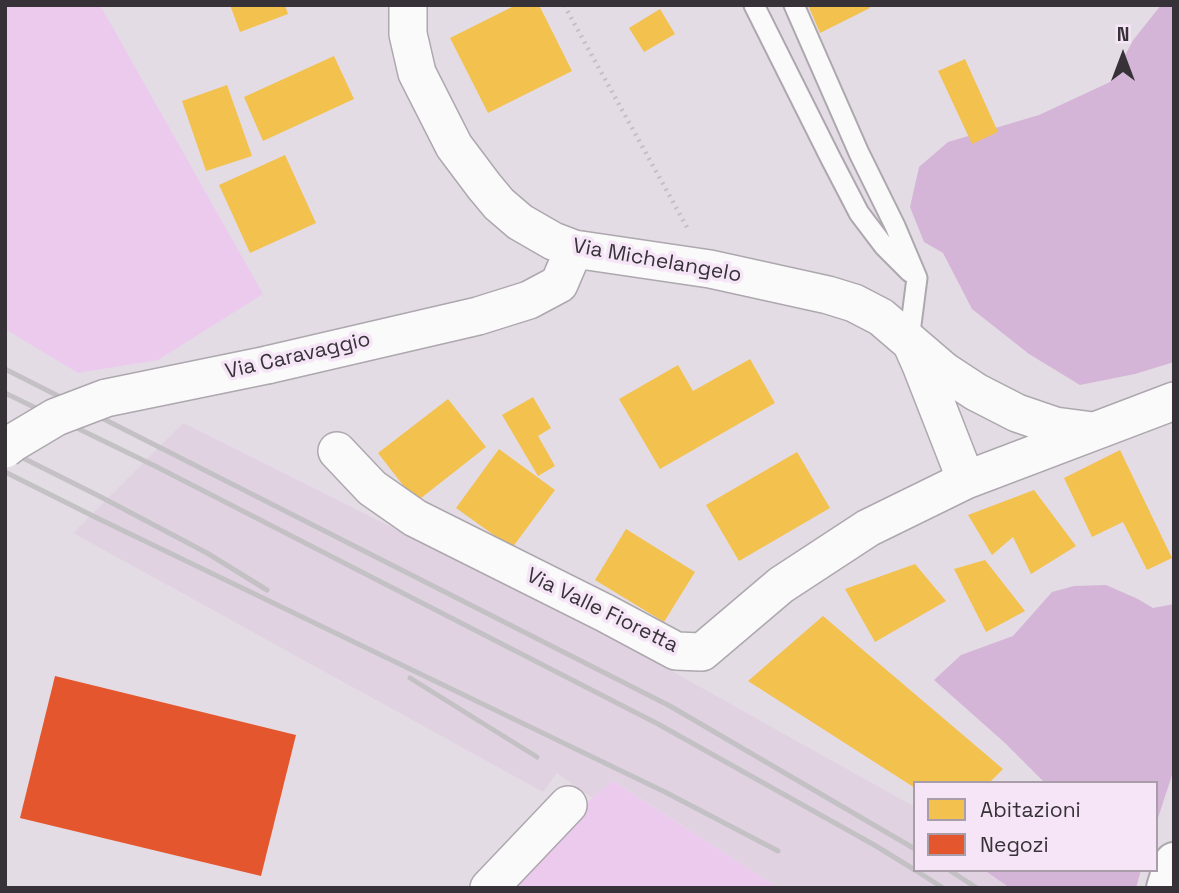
<!DOCTYPE html>
<style>
body{margin:0}
#map{position:relative;width:1179px;height:893px;overflow:hidden;background:#e4dce5;font-family:"Space Grotesk",sans-serif}
canvas{display:block}
.frame{position:absolute;inset:0;border:7px solid #373238;pointer-events:none}
.legend{position:absolute;left:913px;top:781px;width:245px;height:91px;box-sizing:border-box;background:#f5e5f6;border:2px solid #a99daa;margin:0;padding:9px 12px;list-style:none;font-size:21px;color:#373238}
.legend li{display:flex;align-items:center;gap:14px;height:35px}
.legend b{width:35px;border:2px solid #a99daa}
.north{position:absolute;left:1088px;top:21px;width:70px;height:70px;-webkit-text-stroke:5px #f5e5f6;paint-order:stroke;rotate:0deg;font-size:19px;font-weight:700;line-height:28px;text-align:center;color:#373238}
.north::after{content:'';display:block;margin:auto;width:24px;height:32px;background:#373238;clip-path:polygon(50% 0,100% 100%,50% 72%,0 100%)}
</style>
<div id="map">
<canvas width="1179" height="893"></canvas>
<div class="frame"></div>
<ul class="legend">
<li><b style="height:19px;background:#f2c14e"></b>Abitazioni</li>
<li><b style="height:19px;background:#e4572e"></b>Negozi</li>
</ul>
<div class="north">N</div>
</div>
<script>
const ctx = document.querySelector('canvas').getContext('2d');
ctx.lineJoin = 'round';
function fill(path, color) { ctx.fillStyle = color; ctx.fill(path, 'evenodd'); }
const toPath = rows => new Path2D(rows.map(r => 'M' + r).join(''));
function strokePath(path, color, width, dash) { ctx.strokeStyle = color; ctx.lineWidth = width; ctx.lineCap = dash ? 'butt' : 'round'; ctx.setLineDash(dash || []); ctx.stroke(path); }
function write(font, color, halo, rows, align = 'center') {
  ctx.font = font + ' "Space Grotesk",sans-serif'; ctx.lineWidth = 7; ctx.setLineDash([]); ctx.textBaseline = 'middle'; ctx.strokeStyle = halo; ctx.fillStyle = color; for (const [text, x, y, turn = 0] of rows) {
    ctx.save(); ctx.translate(x, y); ctx.rotate((+turn || 0) * Math.PI / 180); ctx.textAlign = isNaN(turn) ? turn : align; if (halo) ctx.strokeText(text, 0, 0); ctx.fillText(text, 0, 0); ctx.restore();
  }
}
fill(toPath([
 [183,423,607,635,915,807,915,870,984,870,1010,888,778,888,614,781,592,798,557,773,543,792,73,533]
]), '#e1d2e2');
fill(toPath([
 [5,5,100,5,263,294,158,360,78,373,5,329],
 [613,781,778,888,510,888,592,798]
]), '#ebcaee');
fill(toPath([
 [1161,5,1174,5,1174,362,1135,374,1080,385,1029,354,972,309,943,253,924,242,910,207,919,167,948,142,1039,115,1110,82,1134,39],
 [1106,585,1138,599,1153,608,1174,604,1174,769,1156,824,1156,783,1045,783,1005,743,934,680,961,655,1013,636,1052,592,1074,586],
 [984,870,1141,870,1136,888,1010,888]
]), '#d4b5d7');
fill(toPath([
 [230,5,285,5,288,14,240,32],
 [516,5,539,5,572,71,488,113,450,38],
 [808,5,869,5,870,8,820,33],
 [660,9,675,34,644,52,629,28],
 [334,56,354,99,263,141,244,97],
 [965,59,998,132,972,144,938,71],
 [227,85,252,156,206,171,182,101],
 [285,155,316,223,250,253,219,185],
 [750,359,775,403,660,469,619,399,678,365,693,391],
 [533,397,551,428,538,436,555,466,538,476,502,415],
 [448,399,486,447,416,502,378,453],
 [499,449,555,490,512,548,456,508],
 [1120,450,1172,558,1147,570,1123,522,1092,537,1064,478],
 [797,452,830,508,739,561,706,505],
 [1034,490,1076,546,1031,574,1013,537,992,555,968,515],
 [626,529,695,572,664,622,595,580],
 [985,560,1025,611,986,632,954,569],
 [915,564,946,601,875,642,845,589],
 [823,616,1003,769,989,783,915,783,915,788,748,681]
]), '#f2c14e');
fill(toPath([
 [55,676,296,735,261,876,20,818]
]), '#e4572e');
const lane = toPath([
 [754,5,830,157,859,213,884,246,910,272],
 [794,5,859,153,895,226,917,278,909,340]
]);
const street = toPath([
 [408,5,408,34,417,73,454,146,484,186,499,204,520,222,553,241,574,249,710,269,828,295,854,303,881,317,944,371,976,392,1017,413,1055,426,1093,431],
 [913,347,921,365,966,480],
 [267,365,478,316,529,300,559,284,574,249],
 [337,451,372,488,415,518,605,613,676,651,702,652,781,585,868,528,966,480,1174,401],
 [489,888,568,805]
]);
const primary = toPath([
 [1166,888,1174,862]
]);
strokePath(lane, '#ada7ae', 23);
strokePath(street, '#ada7ae', 40);
strokePath(primary, '#ada7ae', 42);
strokePath(toPath([
 [564,5,689,231]
]), '#c3c0c3', 4.5, [2, 5]);
strokePath(lane, '#fbfafb', 19);
strokePath(street, '#fbfafb', 37);
strokePath(primary, '#fbfafb', 38);
strokePath(toPath([
 [5,369,670,706,915,849],
 [5,393,157,467,658,724,876,846,915,870],
 [5,449,99,496,207,553,267,590],
 [5,472,95,517,665,792,778,851],
 [410,678,537,757],
 [915,870,943,888],
 [949,870,977,888]
]), '#c3c1c4', 5);
const streetBridge = toPath([
 [5,449,14,442,56,417,106,398,267,365]
]);
strokePath(streetBridge, '#ada7ae', 40, []);
strokePath(streetBridge, '#fbfafb', 37);
write('21px', '#373238', '#f5e5f6', [
 ["Via Michelangelo",657,261,10],
 ["Via Caravaggio",298,356,-13],
 ["Via Valle Fioretta",602,611,26]
]);
</script>
